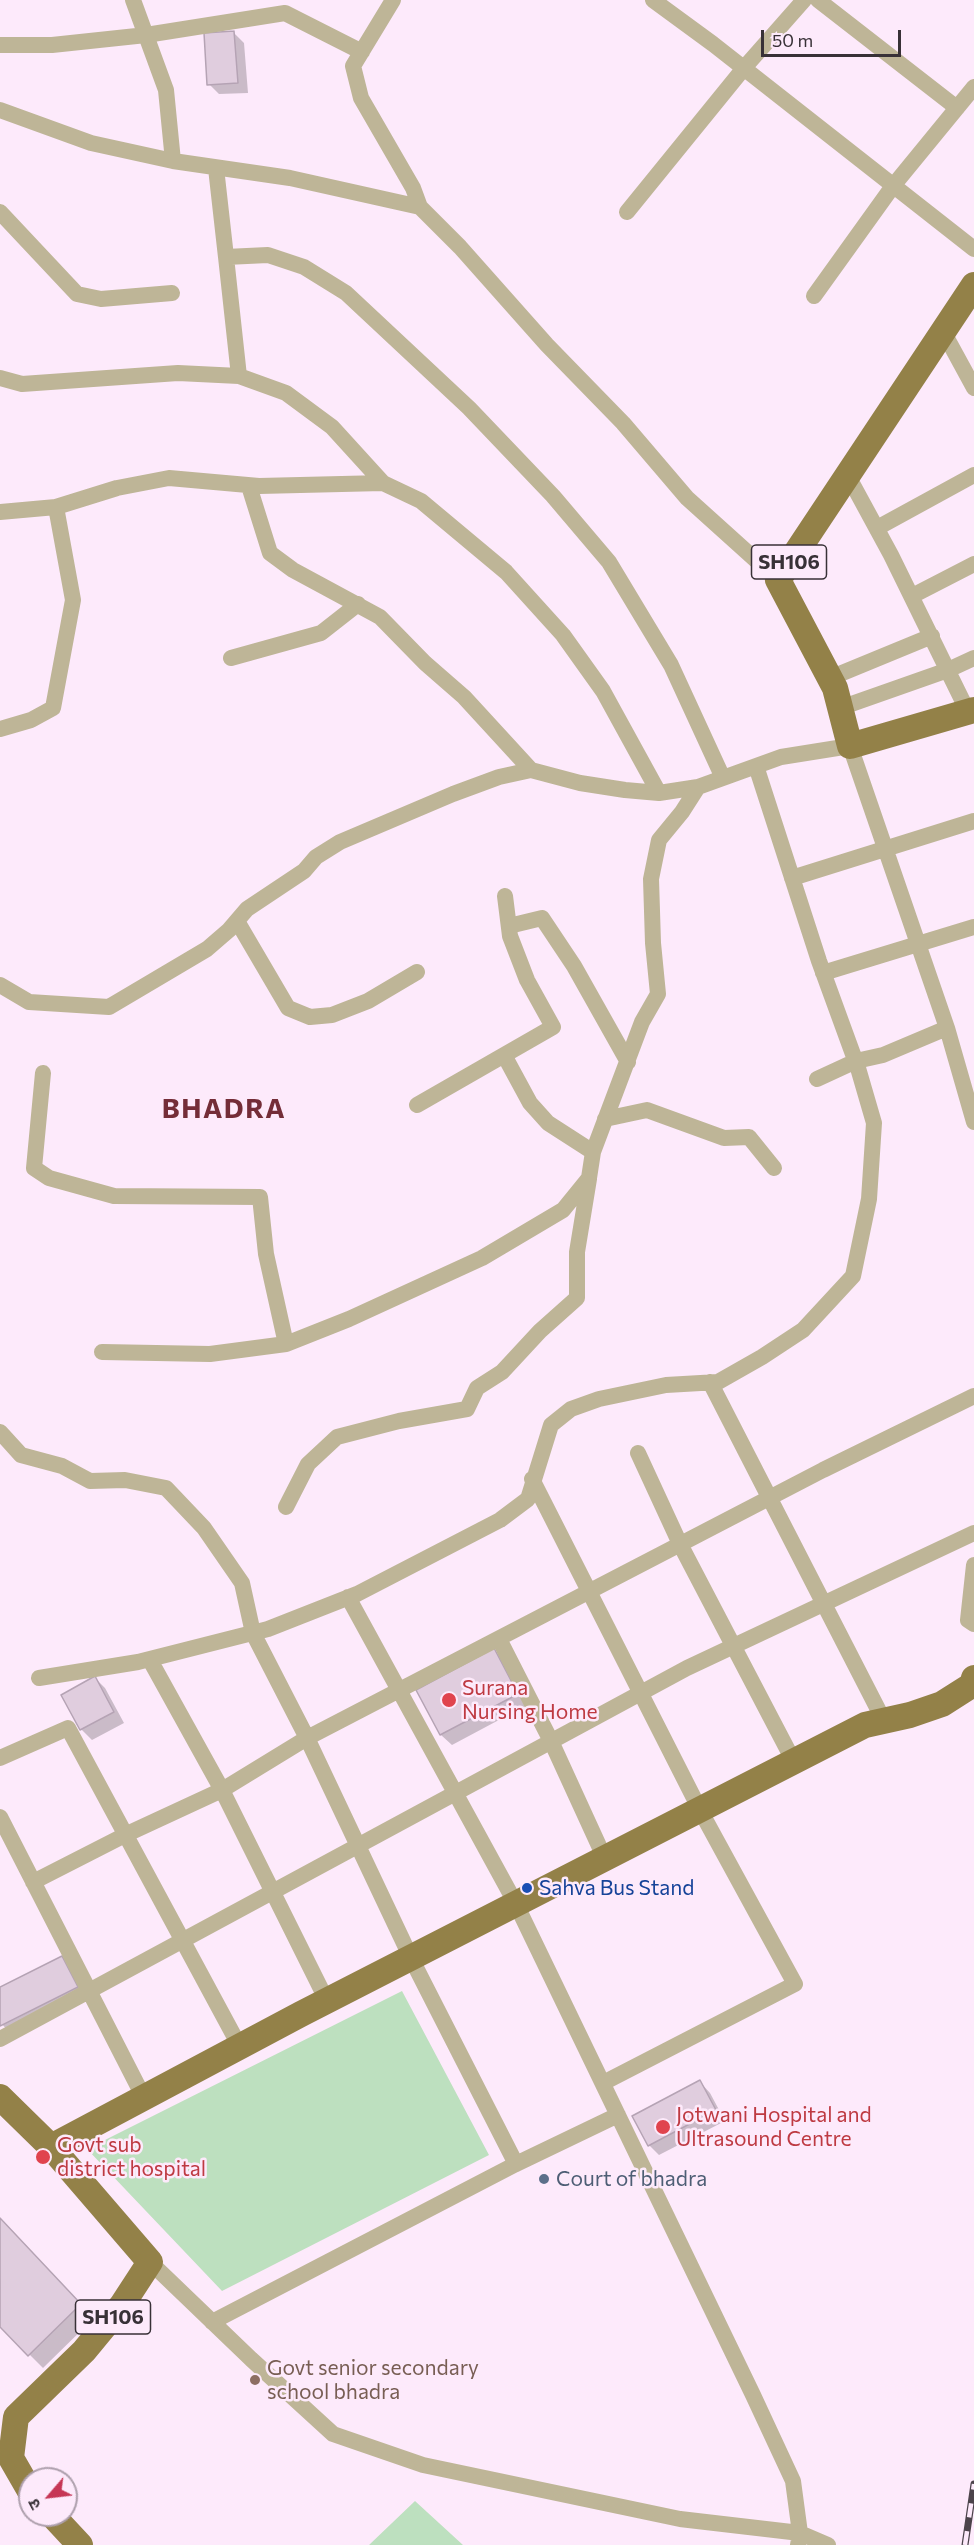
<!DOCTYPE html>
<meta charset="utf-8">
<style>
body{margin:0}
#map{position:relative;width:974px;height:2545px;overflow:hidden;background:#fdeafb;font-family:Commissioner,"Noto Sans Devanagari",sans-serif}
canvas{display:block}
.north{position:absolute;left:18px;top:2467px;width:60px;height:60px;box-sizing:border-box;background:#fdeafb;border:2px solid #aea0ad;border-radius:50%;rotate:242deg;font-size:16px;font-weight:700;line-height:24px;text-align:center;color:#383137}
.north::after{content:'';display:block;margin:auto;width:21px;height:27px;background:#c63655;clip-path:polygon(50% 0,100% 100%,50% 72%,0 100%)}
.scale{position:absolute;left:761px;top:30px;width:140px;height:27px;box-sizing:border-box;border:3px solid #383137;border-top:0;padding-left:8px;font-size:18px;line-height:21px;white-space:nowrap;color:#383137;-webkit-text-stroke:4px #fdeafb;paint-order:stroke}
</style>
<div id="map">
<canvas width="974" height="2545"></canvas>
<div class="north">उ</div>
<div class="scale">50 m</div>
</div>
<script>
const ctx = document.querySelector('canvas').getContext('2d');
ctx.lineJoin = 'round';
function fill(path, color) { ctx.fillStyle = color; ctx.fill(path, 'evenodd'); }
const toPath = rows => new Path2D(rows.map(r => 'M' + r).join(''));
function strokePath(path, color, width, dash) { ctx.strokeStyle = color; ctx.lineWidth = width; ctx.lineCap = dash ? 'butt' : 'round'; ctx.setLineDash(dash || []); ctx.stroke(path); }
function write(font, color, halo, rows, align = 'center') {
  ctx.font = font + ' Commissioner,sans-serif'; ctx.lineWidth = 5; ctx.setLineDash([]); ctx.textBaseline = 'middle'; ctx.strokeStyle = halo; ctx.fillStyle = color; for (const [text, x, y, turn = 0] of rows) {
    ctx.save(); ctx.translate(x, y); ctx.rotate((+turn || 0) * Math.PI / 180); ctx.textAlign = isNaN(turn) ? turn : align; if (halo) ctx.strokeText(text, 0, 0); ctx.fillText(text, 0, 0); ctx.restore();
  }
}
fill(toPath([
 [402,1991,489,2155,222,2291,87,2149],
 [415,2501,463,2545,369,2545]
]), '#bde0bf');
fill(toPath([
 [234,33,244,43,248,93,219,94,209,84],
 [494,1650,504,1660,527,1705,452,1745,441,1735,418,1690],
 [95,1678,105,1688,124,1723,92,1740,81,1729,63,1695],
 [62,1958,87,1998,12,2035,0,2022,0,1989],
 [700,2082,710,2093,725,2121,659,2155,649,2145],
 [0,2220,94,2318,43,2368,0,2325]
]), '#0003');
const building = toPath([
 [234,31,238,83,207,85,204,33,234,31],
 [494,1648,518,1694,440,1735,416,1690,494,1648],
 [95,1676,114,1712,80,1730,61,1695,95,1676],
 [62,1956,78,1987,0,2026,0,1987,62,1956],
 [700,2080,716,2110,648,2146,632,2116,700,2080],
 [0,2218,81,2304,28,2356,0,2327,0,2218]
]);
fill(building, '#e0cdde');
strokePath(building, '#b5a3b4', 1.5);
strokePath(toPath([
 [133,0,166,90,173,161],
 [393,0,353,66,361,98,413,188,420,207],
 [653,0,713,44,974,249],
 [818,0,957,108],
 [0,45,52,45,146,35,285,13,362,52],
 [0,110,91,143,173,161,290,178,420,207,460,247,547,345,623,423,687,498,778,580],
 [216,168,226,257,268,255,304,267,346,293,469,408,553,496,609,562,671,665,723,778],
 [0,212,77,294,101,299,172,293],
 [627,212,744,68,804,0],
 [226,257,239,376],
 [814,296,893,186,974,87],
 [943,331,974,388],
 [0,378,22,384,178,373,239,376,286,393,332,427,383,483],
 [847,474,891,555,968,712],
 [249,486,270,553,293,570,380,617,425,663,464,697,531,770,580,783,625,790,659,793,698,787,781,757,850,746,947,1028,974,1122],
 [0,512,56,507,117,488,169,478,259,486,383,483,421,501,506,572,563,635,603,691,659,793],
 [877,528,974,475],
 [912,596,974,564],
 [231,658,321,633,358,604],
 [830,678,932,636],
 [840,708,948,670,974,658],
 [0,729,31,720,53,708,73,600,56,507],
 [792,878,974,821],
 [237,921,288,1008,310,1017,332,1015,368,1001,417,972],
 [509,926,542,918,574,966,628,1062],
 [823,973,974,927],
 [0,985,29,1002,109,1007,207,949,229,930,247,909,304,871,316,857,340,842,453,794,499,777,531,770],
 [504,1055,530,1103,548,1123,593,1152],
 [43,1073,34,1168,49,1178,114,1196,260,1197,266,1254,286,1344],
 [817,1079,856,1061,883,1055,947,1028],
 [417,1105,553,1027,527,980,510,936,505,896],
 [605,1119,647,1110,724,1138,749,1137,774,1168],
 [102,1352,210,1354,286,1344,349,1319,482,1258,563,1210,589,1178,593,1152,642,1022,658,994,653,943,651,879,659,840,682,812,698,787],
 [710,1382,884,1721],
 [0,1432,21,1455,62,1466,90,1481,125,1480,166,1488,204,1528,242,1583,253,1633,307,1738,411,1958,516,2164],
 [638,1453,680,1544,794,1762],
 [532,1479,700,1810,795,1984,603,2083],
 [286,1507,308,1464,337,1437,399,1421,467,1409,477,1388,502,1372,540,1331,577,1298,577,1252,589,1179],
 [974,1565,968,1620,974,1624],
 [348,1597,516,1904,753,2395,793,2481,800,2533,798,2545],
 [499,1639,551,1741,605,1859],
 [150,1660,222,1790,327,2001],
 [39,1678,138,1662,268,1629,357,1594,500,1520,528,1499,551,1425,571,1409,599,1399,666,1385,718,1382,762,1357,803,1330,853,1276,869,1199,874,1123,858,1068,819,961,756,766],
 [0,1758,68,1728,240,2047],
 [0,1817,144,2098],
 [33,1882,127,1834,222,1790,307,1738,823,1470,974,1396],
 [0,2039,687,1668,974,1533],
 [150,2262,251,2359,333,2434,423,2465,680,2519,800,2533,828,2545],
 [212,2322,516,2164,618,2115]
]), '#beb597', 16);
strokePath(toPath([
 [974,285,778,580,835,688,850,746,974,710],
 [0,2097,51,2147,150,2262,122,2305,84,2351,16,2417,11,2458,30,2491],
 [51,2147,301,2014,865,1725,910,1715,942,1704,972,1685,974,1678],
 [52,2515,80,2545]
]), '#938148', 26);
const rail = toPath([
 [965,2545,974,2484]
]);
strokePath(rail, '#4c444b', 7);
strokePath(rail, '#fdeafb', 4.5, [14]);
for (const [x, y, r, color] of [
 [449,1700,8,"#e0444e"],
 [527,1888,6,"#1a4fb4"],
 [663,2127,8,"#e0444e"],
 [43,2157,8,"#e0444e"],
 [544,2179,6,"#5c6f8a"],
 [255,2380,6,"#8d6e63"]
]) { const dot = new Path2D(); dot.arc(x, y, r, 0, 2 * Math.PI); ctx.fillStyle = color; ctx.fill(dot); strokePath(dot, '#fdeafb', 2); }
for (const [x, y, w] of [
 [789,562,75],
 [113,2317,75]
]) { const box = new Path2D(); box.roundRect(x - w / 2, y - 17, w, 34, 4.5); ctx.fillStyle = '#fdeafb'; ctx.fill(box); strokePath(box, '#383137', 1.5); }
write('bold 20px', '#383137', null, [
 ["SH106",789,562],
 ["SH106",113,2317]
]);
write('21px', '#be3a42', '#fdeafb', [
 ["Surana",462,1688],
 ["Nursing Home",462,1712],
 ["Jotwani Hospital and",676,2115],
 ["Ultrasound Centre",676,2139],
 ["Govt sub",57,2145],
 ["district hospital",57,2169]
], 'left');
write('21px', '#164399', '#fdeafb', [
 ["Sahva Bus Stand",539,1888]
], 'left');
write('21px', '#4e5e75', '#fdeafb', [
 ["Court of bhadra",556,2179]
], 'left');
write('21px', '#785e54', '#fdeafb', [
 ["Govt senior secondary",267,2368],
 ["school bhadra",267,2392]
], 'left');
ctx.letterSpacing = '1.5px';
write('bold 27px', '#742d38', '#fdeafb', [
 ["BHADRA",224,1109]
]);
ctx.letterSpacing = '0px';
</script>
